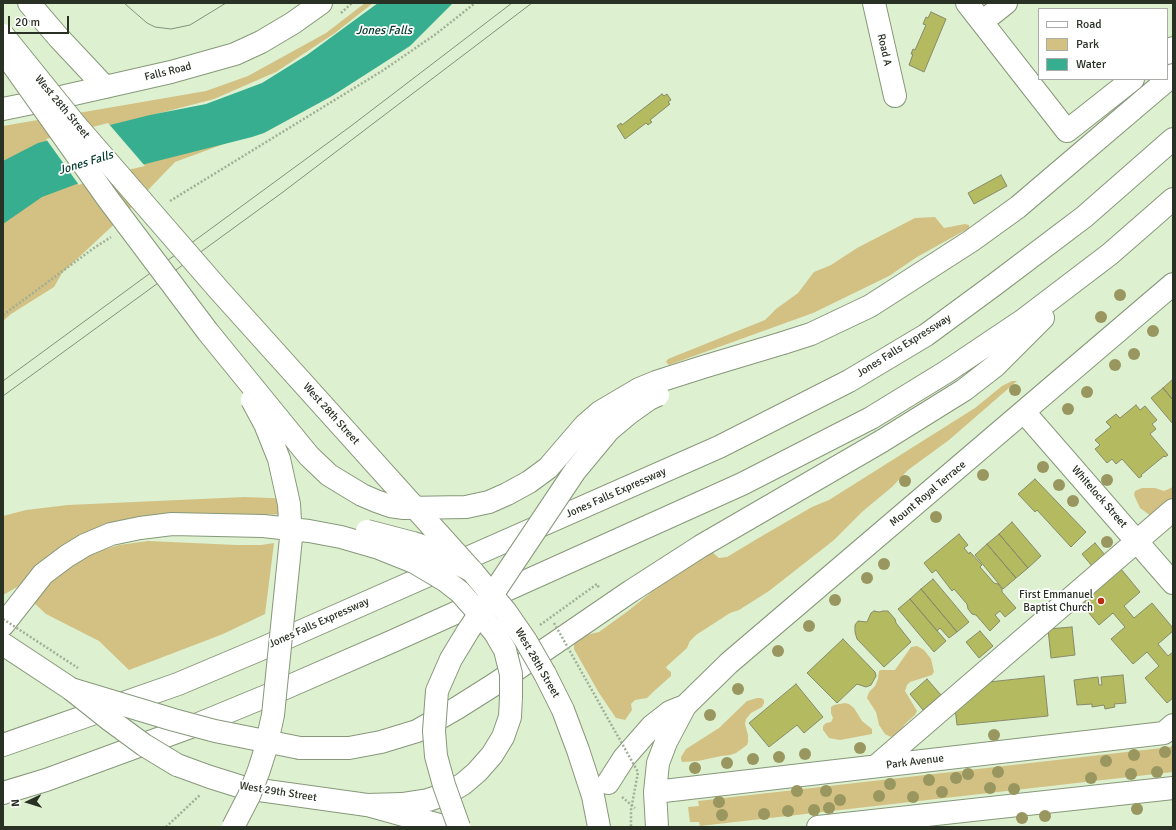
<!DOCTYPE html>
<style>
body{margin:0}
#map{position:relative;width:1176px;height:830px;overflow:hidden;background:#ddf0d0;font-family:Signika,sans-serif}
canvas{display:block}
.frame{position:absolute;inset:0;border:4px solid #293024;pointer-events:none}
.legend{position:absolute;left:1038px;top:8px;width:130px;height:72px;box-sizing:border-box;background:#fff;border:1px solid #a9aca7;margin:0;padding:5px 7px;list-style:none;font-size:12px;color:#293024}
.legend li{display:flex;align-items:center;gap:8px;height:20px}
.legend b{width:20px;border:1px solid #a9aca7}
.north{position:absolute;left:8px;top:782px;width:40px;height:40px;-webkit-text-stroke:3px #fff;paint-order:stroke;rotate:266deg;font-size:11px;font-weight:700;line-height:16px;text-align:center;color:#293024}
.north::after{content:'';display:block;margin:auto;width:14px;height:18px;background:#293024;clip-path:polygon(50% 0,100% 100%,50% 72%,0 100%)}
.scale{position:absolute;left:8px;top:16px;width:61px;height:18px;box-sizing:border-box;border:2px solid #293024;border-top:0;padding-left:5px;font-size:12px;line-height:14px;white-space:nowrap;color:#293024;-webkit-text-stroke:3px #fff;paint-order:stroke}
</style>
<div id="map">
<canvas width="1176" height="830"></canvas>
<div class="frame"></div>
<ul class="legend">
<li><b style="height:5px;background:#fff"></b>Road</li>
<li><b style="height:11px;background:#d3c083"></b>Park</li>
<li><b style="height:11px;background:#36ae8f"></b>Water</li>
</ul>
<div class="north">N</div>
<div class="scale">20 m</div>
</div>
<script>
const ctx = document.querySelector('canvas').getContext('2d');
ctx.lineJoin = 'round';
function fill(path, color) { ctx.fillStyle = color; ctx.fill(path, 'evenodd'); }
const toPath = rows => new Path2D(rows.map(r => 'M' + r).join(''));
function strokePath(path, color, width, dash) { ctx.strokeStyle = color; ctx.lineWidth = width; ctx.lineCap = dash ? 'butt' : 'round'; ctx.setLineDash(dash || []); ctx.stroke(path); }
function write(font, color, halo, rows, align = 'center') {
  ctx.font = font + ' Signika,sans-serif'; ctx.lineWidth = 3.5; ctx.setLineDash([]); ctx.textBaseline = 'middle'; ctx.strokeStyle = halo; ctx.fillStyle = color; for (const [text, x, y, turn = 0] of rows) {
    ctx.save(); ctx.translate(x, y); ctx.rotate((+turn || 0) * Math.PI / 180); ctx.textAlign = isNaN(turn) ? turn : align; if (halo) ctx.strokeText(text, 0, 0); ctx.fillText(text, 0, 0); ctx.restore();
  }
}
fill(toPath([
 [365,3,373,3,335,33,276,72,214,99,145,117,3,168,3,126,206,91,248,76,326,33],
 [232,141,175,162,123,216,62,273,54,287,11,314,3,321,3,182],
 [935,217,944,228,965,224,969,225,969,228,917,257,889,276,813,313,669,365,666,362,668,359,765,320,776,309,798,293,814,272,831,265,857,248,915,218],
 [1012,381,1017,381,949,440,908,470,892,487,863,511,834,540,769,591,739,610,730,613,696,635,690,641,687,648,666,667,667,669,671,672,671,676,653,692,647,698,635,700,631,704,632,710,625,720,616,718,599,693,574,649,574,642,577,637,599,632,628,611,654,590,691,566,707,554,712,552,719,558,727,557,762,536,812,507,829,500,975,408,1002,386],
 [1173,487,1173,504,1151,516,1140,508,1134,495,1135,491,1142,488,1155,488,1164,491],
 [245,497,296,499,297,514,157,517,30,573,19,586,3,595,3,516,26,510,68,505],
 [148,541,236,545,261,545,274,543,265,614,223,634,129,670,99,641,46,614,34,603,54,577,92,553,119,545],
 [917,646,924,650,931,659,934,672,932,675,910,682,907,685,905,691,917,711,915,715,906,723,898,733,891,737,885,734,879,725,876,712,867,698,869,692,875,686,878,679,879,671,881,670,895,670,911,647],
 [757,698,761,698,764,700,764,703,762,707,751,713,746,719,745,724,748,735,748,742,747,745,736,753,730,755,721,756,698,761,682,762,681,759,681,757,686,749,719,728,747,701],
 [845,703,849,704,854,708,862,721,872,729,872,734,840,740,829,738,823,730,823,726,826,723,831,722,833,718,831,713,831,707,834,705],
 [1173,745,1173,772,700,826,699,822,690,822,688,807,699,806,698,801,1170,747]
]), '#d3c083');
fill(toPath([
 [378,3,453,3,410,46,332,96,264,133,252,137,98,176,42,197,3,224,3,161,38,143,150,115,206,104,262,83,307,55]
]), '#36ae8f');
fill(toPath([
 [108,123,145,166,98,177,79,185,46,139]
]), '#ddf0d0');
const building = toPath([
 [931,12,946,19,924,72,909,65,913,54,911,54,913,49,915,50,926,25,923,24,926,17,928,18,931,12],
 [662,94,664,96,667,94,671,100,668,102,670,104,650,120,652,122,648,125,646,123,625,139,617,126,621,123,622,125,662,94],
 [1001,175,1007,186,974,204,968,193,1001,175],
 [1173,379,1173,400,1163,388,1173,379],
 [1163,388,1173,400,1173,424,1151,398,1163,388],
 [1136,405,1140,410,1145,406,1157,420,1152,424,1156,429,1150,434,1168,455,1165,457,1164,456,1141,475,1142,476,1139,478,1122,459,1116,464,1112,459,1107,463,1095,449,1100,445,1095,440,1111,427,1106,422,1116,414,1120,418,1136,405],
 [1035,479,1086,532,1071,547,1037,510,1035,512,1018,494,1035,479],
 [1012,522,1041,556,1028,568,999,534,1012,522],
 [959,534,968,545,964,548,969,554,970,552,982,565,980,567,994,583,998,584,1002,589,1002,592,1016,608,1005,617,1000,611,995,615,1000,621,990,631,976,615,972,614,968,609,967,604,954,589,952,591,936,570,932,573,924,563,959,534],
 [999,534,1028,568,1016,578,987,544,999,534],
 [1095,543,1105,555,1092,566,1082,554,1095,543],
 [987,544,1016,578,1003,589,975,555,987,544],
 [1121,569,1140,592,1124,606,1134,618,1152,603,1173,628,1173,631,1158,644,1168,656,1173,652,1173,698,1167,703,1145,678,1159,666,1147,652,1133,664,1111,639,1125,627,1113,613,1099,625,1078,600,1121,569],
 [933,579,969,622,957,632,921,589,933,579],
 [921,589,957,632,949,638,940,628,937,631,910,599,921,589],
 [910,599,946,641,934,652,898,609,910,599],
 [874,611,879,612,883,611,888,611,895,619,896,623,911,642,884,667,857,639,855,632,855,625,858,621,867,622,871,613,874,611],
 [1072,627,1075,655,1051,658,1048,629,1072,627],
 [980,631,993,646,979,658,966,642,980,631],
 [843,639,875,672,876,676,871,685,866,687,857,684,837,703,807,673,843,639],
 [1123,675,1126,703,1114,704,1115,707,1105,709,1104,705,1092,707,1092,704,1077,705,1074,680,1098,677,1099,685,1102,685,1101,677,1123,675],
 [1044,676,1048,716,957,725,955,708,989,682,1044,676],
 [927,679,941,695,923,710,910,694,927,679],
 [796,684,823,717,804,733,797,725,769,747,749,723,796,684]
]);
fill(building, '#b4ba5f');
strokePath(building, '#878a6a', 1);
const minor = toPath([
 [29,3,59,38,105,87],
 [874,3,895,96],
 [967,3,1067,131,1133,79],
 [982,22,1006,3],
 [1167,53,1173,48],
 [1024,412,1173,583],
 [876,766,1173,510],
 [608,783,624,758,652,726,670,712,685,706],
 [655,792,1164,733,1173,725],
 [657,827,655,792,658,763,666,742,685,706,729,663,1173,284],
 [818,827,1173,788]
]);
const major = toPath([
 [3,109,52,99,171,72,235,54,261,42,293,23,321,3],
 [3,644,71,689],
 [545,674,563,710,578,750,593,796,599,827],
 [177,765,210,777,245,788,367,805,447,827]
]);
const highway = toPath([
 [783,343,811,334,870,306,971,241,1018,207,1173,75],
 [3,625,43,574,67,556,85,545,111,534,140,528,172,524,263,526],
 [3,745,178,684,261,649,719,447,849,381,926,335,994,285,1084,217,1173,139],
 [300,748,349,748,381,742,417,731,457,708,495,684,631,591,701,546,882,441,964,390,995,366,1043,318],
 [3,793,46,780,196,725,276,692,393,641,742,484,871,418,946,372,1022,321,1110,254,1173,199],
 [367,805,402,804,428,800,446,794,463,784,477,772,492,755,503,737,510,717,511,697]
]);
strokePath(minor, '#87987a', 24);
strokePath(major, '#87987a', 24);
strokePath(highway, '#87987a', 24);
strokePath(toPath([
 [341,13,352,3],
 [170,201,382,71,436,34,475,3],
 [3,315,94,248,111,237],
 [540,625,597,584,599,588],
 [622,797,635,808],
 [166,827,200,795]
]), '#a1af96', 2.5, [2, 2]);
strokePath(minor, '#fff', 22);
strokePath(major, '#fff', 22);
strokePath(highway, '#fff', 22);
strokePath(toPath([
 [124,3,147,23,155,27,171,29,190,25,226,3],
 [3,381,351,126,512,3],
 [3,396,283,192,532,3]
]), '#84917b', 1);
const majorBridge = toPath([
 [3,35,74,123,140,199,219,290,472,571,506,612,526,641,545,674],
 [71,689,110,720,144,745,177,765]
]);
const highwayBridge = toPath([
 [3,51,108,199,208,332,309,456,329,475,362,495,376,501,390,506,404,508,466,507,489,502,507,494,529,482,548,468,585,425,600,412,639,389,656,382,703,367,783,343],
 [263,526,309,531,341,537,379,548,414,562,446,581,460,592,483,618,495,633,505,650,511,674,511,697],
 [367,531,413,543,434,550,472,571],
 [71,689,174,720,215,731,300,748],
 [233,827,249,796,259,770,265,751,273,715,291,538,289,504,279,459,265,424,252,400],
 [459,827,444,785,436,756,434,731,437,691,451,659,468,631,575,471,609,430,628,414,649,399,658,395]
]);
strokePath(majorBridge, '#87987a', 24, []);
strokePath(highwayBridge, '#87987a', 24, []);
strokePath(toPath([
 [3,619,78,668],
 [554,623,638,772,631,810,631,827]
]), '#a1af96', 2.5, [2, 2]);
strokePath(majorBridge, '#fff', 22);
strokePath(highwayBridge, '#fff', 22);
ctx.fillStyle = '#99975f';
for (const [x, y] of [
 [1120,295],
 [1101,317],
 [1153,331],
 [1134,354],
 [1115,365],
 [1015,390],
 [1087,392],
 [1068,409],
 [1043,467],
 [983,475],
 [1107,480],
 [905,481],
 [1059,485],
 [1073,501],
 [936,517],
 [1107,542],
 [884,564],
 [867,578],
 [835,600],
 [809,626],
 [778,651],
 [738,689],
 [710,715],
 [994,735],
 [860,748],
 [1165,752],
 [805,754],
 [1134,755],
 [779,757],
 [753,759],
 [1106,761],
 [727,763],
 [695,768],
 [998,772],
 [1157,772],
 [968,774],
 [1131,774],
 [956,778],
 [1091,778],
 [929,780],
 [890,784],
 [990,788],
 [1014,789],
 [797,791],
 [826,791],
 [942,792],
 [879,796],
 [913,797],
 [840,800],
 [719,802],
 [829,808],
 [1137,809],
 [814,810],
 [788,811],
 [764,814],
 [722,815],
 [1045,816],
 [1022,818]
]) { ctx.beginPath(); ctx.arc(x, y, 6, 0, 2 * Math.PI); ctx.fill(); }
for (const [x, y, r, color] of [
 [1101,601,4,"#b92d10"]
]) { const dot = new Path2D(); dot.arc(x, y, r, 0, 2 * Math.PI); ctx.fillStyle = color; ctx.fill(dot); strokePath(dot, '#fff', 1.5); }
write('11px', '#293024', '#fff', [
 ["Road A",884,50,77],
 ["Falls Road",168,72,-14],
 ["West 28th Street",62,107,50],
 ["Jones Falls Expressway",904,346,-32],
 ["West 28th Street",331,414,48],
 ["Jones Falls Expressway",616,493,-24],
 ["Mount Royal Terrace",928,494,-40],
 ["Whitelock Street",1099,497,49],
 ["Jones Falls Expressway",319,623,-24],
 ["West 28th Street",537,663,60],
 ["Park Avenue",915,762,-7],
 ["West 29th Street",278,792,9]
]);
write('11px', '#293024', '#fff', [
 ["First Emmanuel",1093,595],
 ["Baptist Church",1093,608]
], 'right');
write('italic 12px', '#03392c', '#fff', [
 ["Jones Falls",384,31],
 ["Jones Falls",86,163,-17]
]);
</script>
